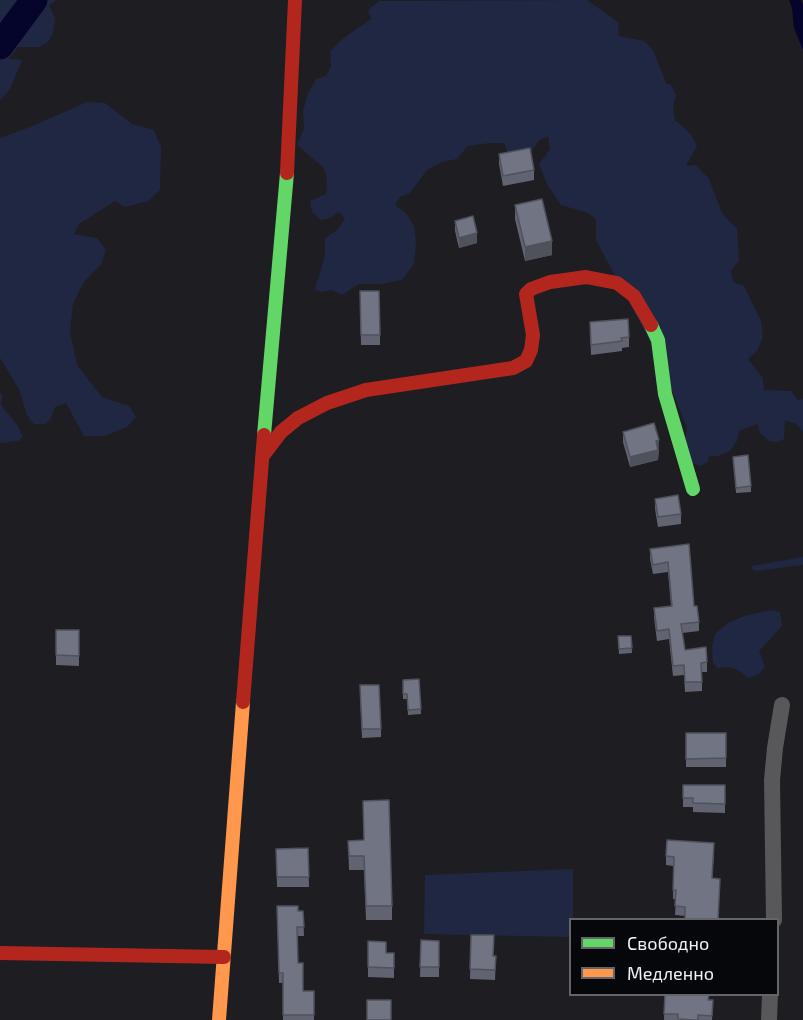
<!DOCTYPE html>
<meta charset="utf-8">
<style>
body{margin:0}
#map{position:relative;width:803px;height:1020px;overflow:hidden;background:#1d1d22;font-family:"Exo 2",sans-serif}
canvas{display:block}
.legend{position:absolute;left:569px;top:918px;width:210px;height:78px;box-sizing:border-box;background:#06070a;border:2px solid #646569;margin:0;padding:8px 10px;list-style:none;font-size:18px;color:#f0f2f8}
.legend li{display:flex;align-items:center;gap:12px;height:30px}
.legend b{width:30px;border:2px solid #646569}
</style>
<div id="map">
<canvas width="803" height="1020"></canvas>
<ul class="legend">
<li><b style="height:8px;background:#63d668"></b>Свободно</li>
<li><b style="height:8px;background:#ff974d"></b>Медленно</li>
</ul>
</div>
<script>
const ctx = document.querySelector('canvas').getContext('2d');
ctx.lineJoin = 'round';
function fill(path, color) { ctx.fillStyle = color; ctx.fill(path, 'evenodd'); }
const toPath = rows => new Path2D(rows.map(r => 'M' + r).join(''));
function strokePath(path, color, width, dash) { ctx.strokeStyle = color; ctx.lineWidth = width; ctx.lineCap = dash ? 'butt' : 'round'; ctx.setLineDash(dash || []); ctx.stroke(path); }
fill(toPath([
 [0,0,57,0,49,5,55,19,53,33,48,42,39,47,18,47,9,59,22,60,10,89,0,101],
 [587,0,618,22,619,36,644,41,653,50,666,83,671,85,676,95,673,107,675,120,691,134,697,146,686,166,696,165,709,179,722,213,737,229,739,260,731,271,733,282,744,286,761,321,763,337,757,351,748,359,763,378,764,390,791,391,798,400,803,399,803,432,795,423,785,421,784,439,777,442,769,441,760,433,757,424,739,431,737,441,730,451,718,456,709,456,708,462,701,466,689,462,684,446,687,428,659,358,596,240,596,219,588,213,561,205,547,184,539,164,550,149,548,136,538,141,532,152,510,158,504,143,490,143,468,146,457,159,442,162,427,170,410,193,400,197,395,205,406,213,414,226,416,243,414,264,402,280,380,284,359,284,342,295,332,290,321,292,315,289,325,255,325,238,337,230,345,219,339,212,330,218,321,220,312,212,310,201,326,194,327,180,324,168,297,145,304,129,303,111,308,93,316,79,326,76,331,66,330,51,341,40,371,19,368,10,379,1],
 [87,102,105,103,132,124,154,130,161,147,160,190,148,201,125,207,115,201,79,224,74,234,97,238,106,250,102,263,84,282,73,304,70,332,77,365,102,397,129,406,136,417,127,427,105,436,84,436,66,403,55,407,51,418,45,424,34,424,27,415,19,389,0,358,0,138,30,127],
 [0,393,2,395,1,405,18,426,23,437,18,441,0,443],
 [803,557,803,565,756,571,752,569,751,566],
 [771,610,780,612,782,626,759,651,765,667,759,674,749,678,738,670,729,667,717,668,713,662,712,647,715,634,728,623,744,616],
 [573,869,573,919,570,920,570,937,424,934,425,875]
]), '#202743');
fill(toPath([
 [789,0,801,0,803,5,803,50,794,28,792,8]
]), '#05042b');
strokePath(toPath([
 [0,46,34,0]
]), '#05042b', 27);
strokePath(toPath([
 [774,920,772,780,775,748,782,705],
 [769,1020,770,994]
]), '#58585a', 16);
strokePath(toPath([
 [651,325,658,340,665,394,693,489],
 [264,435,287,173]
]), '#63d668', 14);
strokePath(toPath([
 [219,1020,243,702]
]), '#ff974d', 14);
strokePath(toPath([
 [287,173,295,0],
 [262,457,281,432,298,418,327,403,366,390,513,368,526,361,531,350,533,335,526,294,531,289,550,282,586,277,617,283,634,296,651,325],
 [243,702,264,435],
 [0,953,224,957]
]), '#b3261e', 14);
fill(toPath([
 [499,154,534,170,534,180,503,186,499,164],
 [515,205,552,255,525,261,515,219],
 [455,221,477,243,459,248,455,231],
 [360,291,380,335,380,345,361,345],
 [590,322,629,337,629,347,622,348,622,351,591,355],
 [623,432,659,450,658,460,630,467,623,442],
 [733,457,751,486,751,492,736,493],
 [655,499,681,514,681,524,658,527,655,509],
 [689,544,694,606,699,622,699,631,682,633,685,650,707,662,707,672,702,672,702,691,685,692,684,675,673,676,669,639,657,641,654,618,654,608,671,606,668,572,653,574,650,559,650,549],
 [56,630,79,630,79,666,56,665],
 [618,636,631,636,632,653,619,654],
 [419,679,421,714,408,715,407,699,403,699,403,680],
 [360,694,381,729,381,737,362,738],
 [686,733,726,733,726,767,686,767],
 [683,785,725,785,725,813,693,812,693,807,683,807],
 [363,840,392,906,392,920,366,920,364,870,349,870,348,841],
 [308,848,309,887,277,887,276,849],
 [714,852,712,879,685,916,675,915,676,899,673,899,673,866,666,865,666,856],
 [277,906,298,911,303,911,304,936,297,936,298,963,303,991,314,991,314,1020,283,1020,283,983,279,983],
 [471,935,493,956,496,956,495,980,470,979],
 [421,940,439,941,439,977,420,977],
 [368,941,386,953,394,953,394,978,368,977],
 [665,994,713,1000,712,1020,664,1020]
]), '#616470');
fill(toPath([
 [477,233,477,243,459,248,459,238],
 [552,241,552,255,525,261,525,247],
 [659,440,658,460,630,467,630,457]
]), '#4f515b');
const building = toPath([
 [530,148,534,170,503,176,499,154,530,148],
 [542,199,552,241,525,247,515,205,542,199],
 [473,216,477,233,459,238,455,221,473,216],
 [360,291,379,291,380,335,361,335,360,291],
 [628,319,629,337,621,338,622,341,591,345,590,322,628,319],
 [654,423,659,440,656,441,658,450,630,457,623,432,654,423],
 [748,455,751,486,736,488,733,457,748,455],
 [678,495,681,514,658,517,655,499,678,495],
 [689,544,694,606,697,606,699,622,681,624,685,650,706,647,707,662,701,663,702,682,685,682,684,665,673,666,669,629,657,631,654,608,672,606,668,562,653,565,650,549,689,544],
 [56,630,79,630,79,656,56,655,56,630],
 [618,636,631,636,632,648,619,649,618,636],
 [419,679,421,709,408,710,407,694,403,694,403,680,419,679],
 [360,685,379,685,381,729,362,729,360,685],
 [686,733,726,733,726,758,686,759,686,733],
 [683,785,725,785,725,804,693,803,693,798,683,798,683,785],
 [389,800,392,906,366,906,364,856,349,856,348,841,364,840,363,801,389,800],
 [667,840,714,843,712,878,720,879,718,920,685,920,685,907,675,906,676,890,673,890,674,857,666,856,667,840],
 [308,848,309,877,277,877,276,849,308,848],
 [277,906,298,906,298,911,303,911,304,927,297,927,298,963,303,963,303,991,314,991,314,1015,283,1015,283,973,279,973,277,906],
 [471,935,494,935,493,956,496,956,495,970,470,969,471,935],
 [421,940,439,941,439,967,420,967,421,940],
 [368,941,386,942,386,953,394,953,394,968,368,967,368,941],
 [665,994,709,994,708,1000,713,1000,712,1016,698,1015,698,1020,693,1020,678,1019,678,1014,664,1014,665,994],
 [367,1000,391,1000,391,1020,367,1020,367,1000]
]);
fill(building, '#717482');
strokePath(building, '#4f515b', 1.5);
</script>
